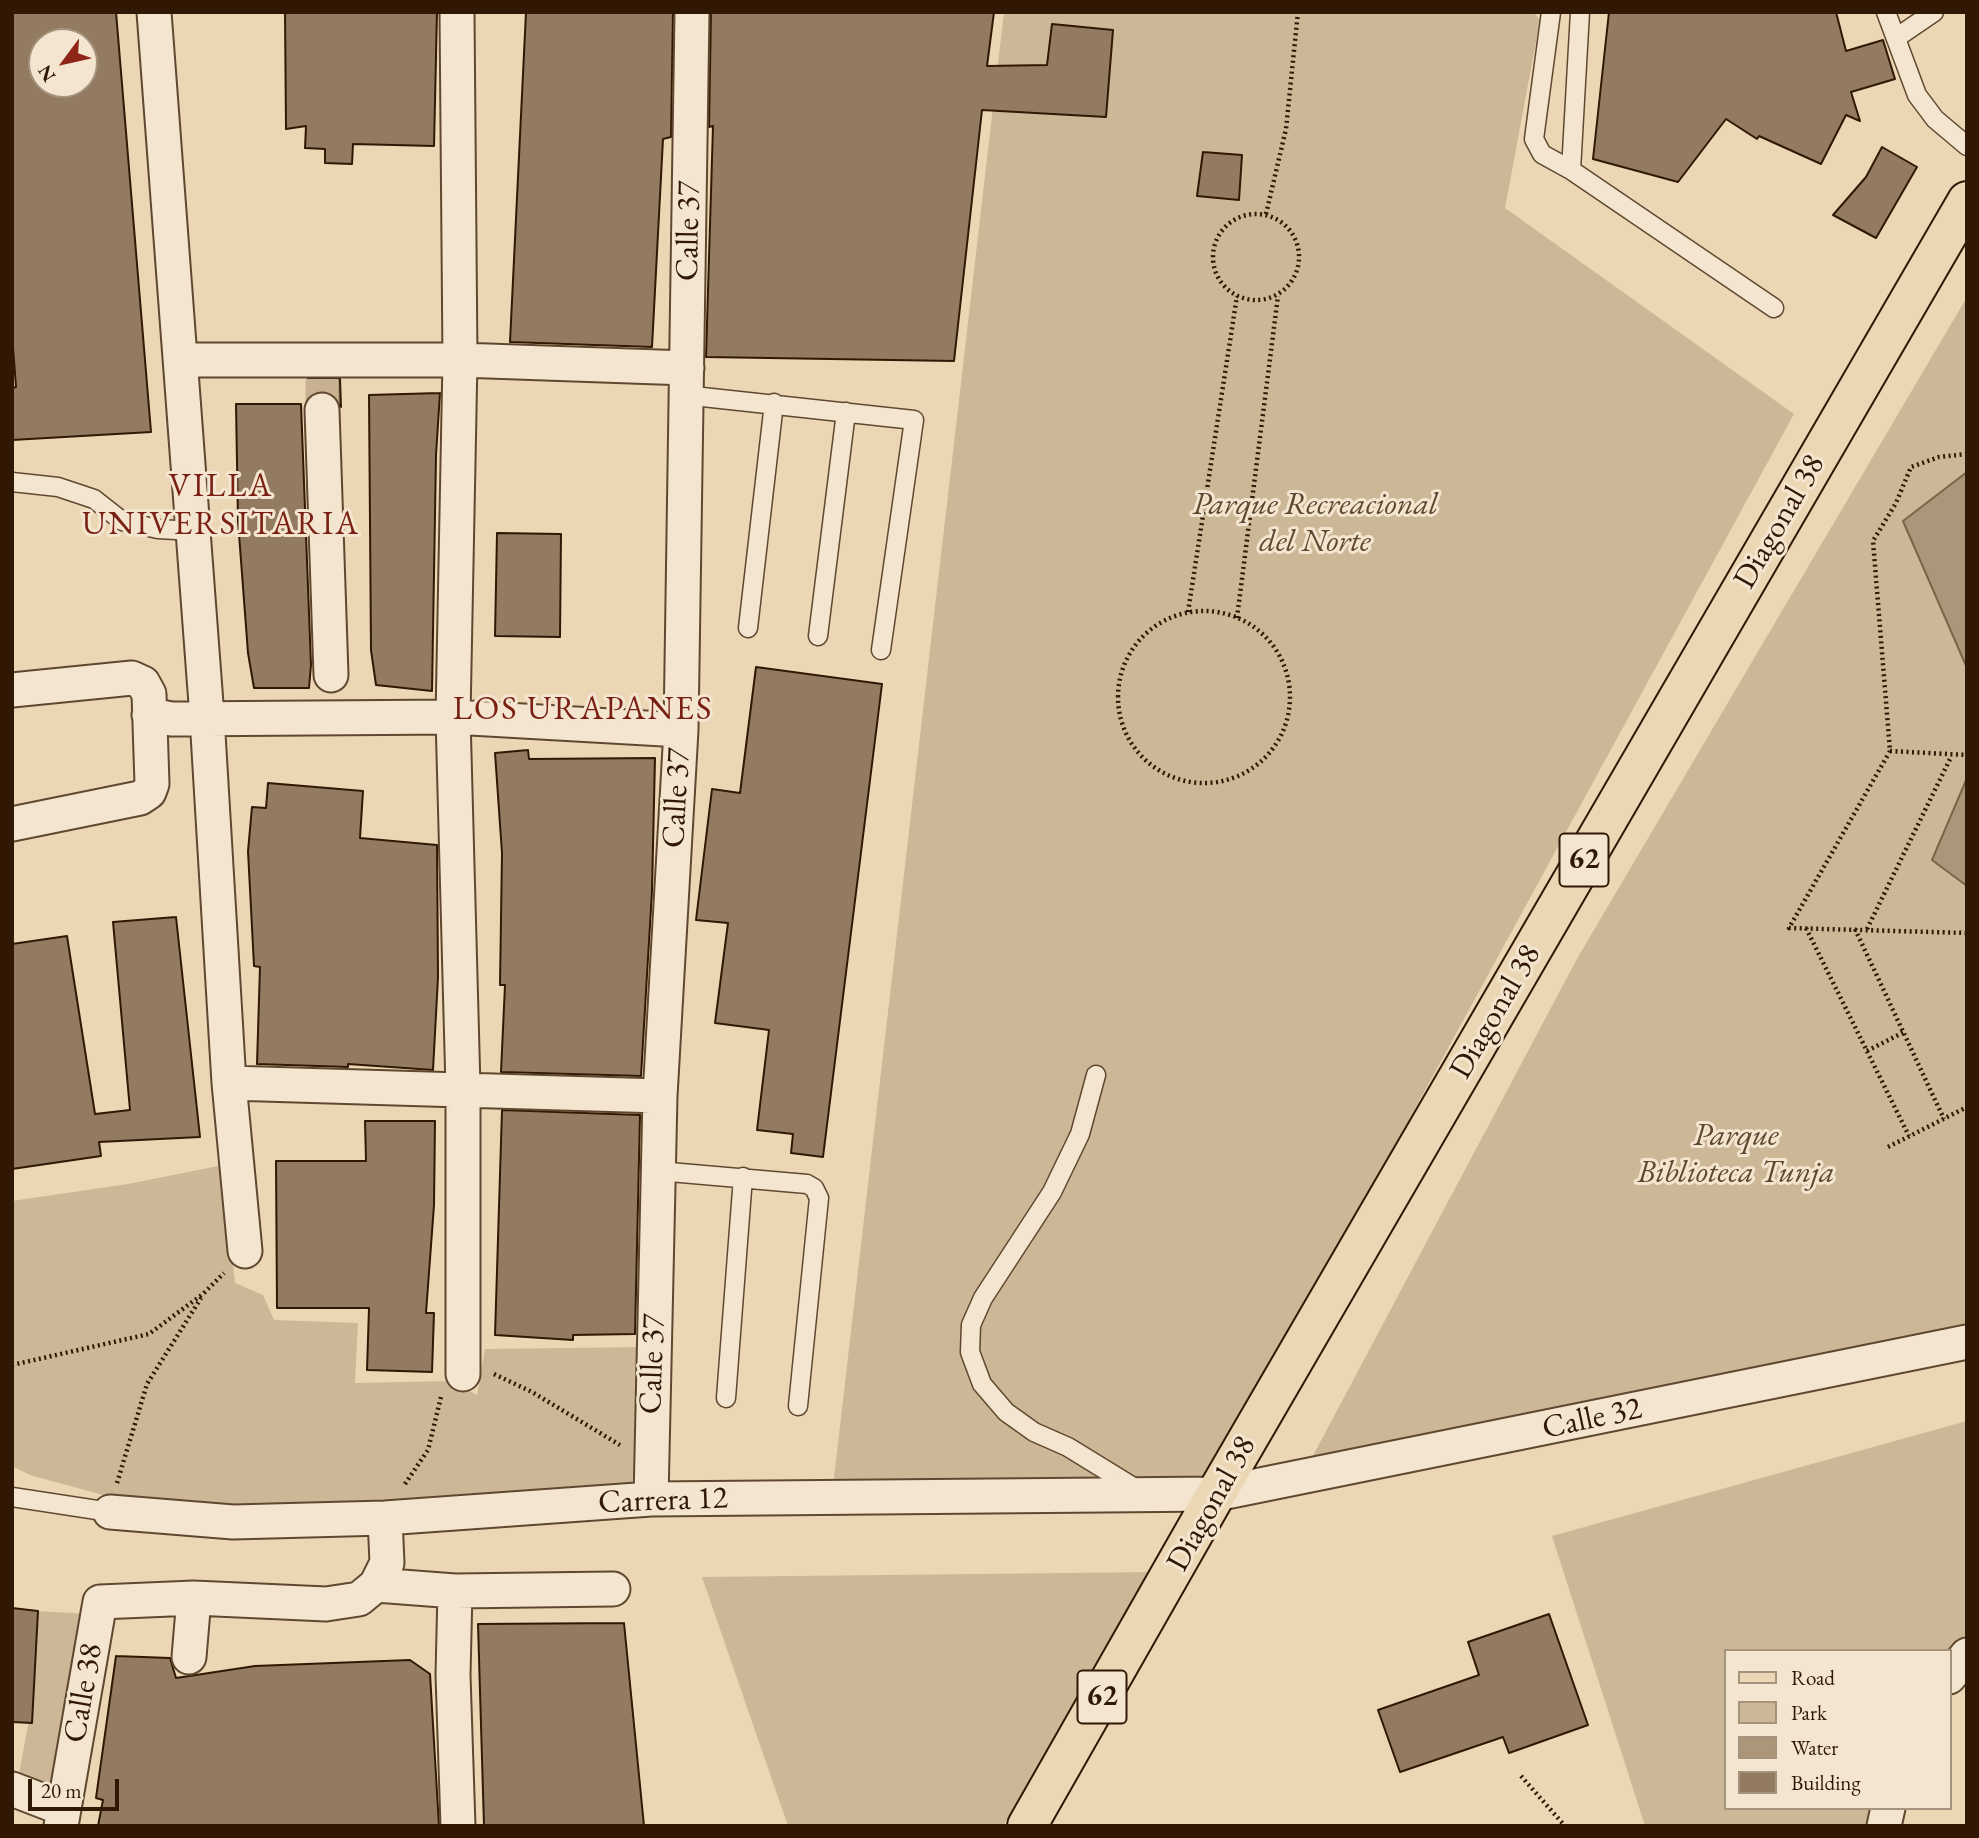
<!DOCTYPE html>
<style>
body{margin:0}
#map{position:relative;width:1979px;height:1838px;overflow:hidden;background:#ecd7b5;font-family:"EB Garamond",serif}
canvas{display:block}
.frame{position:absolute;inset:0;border:14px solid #311804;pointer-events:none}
.legend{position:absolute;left:1724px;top:1649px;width:228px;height:161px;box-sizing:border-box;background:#f3e5cf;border:2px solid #a5937e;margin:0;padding:9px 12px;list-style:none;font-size:21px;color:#311804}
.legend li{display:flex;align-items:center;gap:14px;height:35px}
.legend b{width:35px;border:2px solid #a5937e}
.north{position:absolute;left:28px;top:28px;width:70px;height:70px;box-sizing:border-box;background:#f3e5cf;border:2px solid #a5937e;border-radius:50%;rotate:237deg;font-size:19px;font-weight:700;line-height:28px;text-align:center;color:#311804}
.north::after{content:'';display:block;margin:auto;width:24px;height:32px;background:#8f2418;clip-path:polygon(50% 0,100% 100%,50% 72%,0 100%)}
.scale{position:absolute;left:28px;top:1779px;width:91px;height:32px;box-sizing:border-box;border:4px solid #311804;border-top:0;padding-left:9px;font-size:21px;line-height:24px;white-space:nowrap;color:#311804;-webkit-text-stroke:5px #f3e5cf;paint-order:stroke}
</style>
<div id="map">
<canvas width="1979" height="1838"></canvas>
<div class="frame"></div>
<ul class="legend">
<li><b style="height:9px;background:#ecd7b5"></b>Road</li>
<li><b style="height:19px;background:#ccb797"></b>Park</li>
<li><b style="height:19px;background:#ac9679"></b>Water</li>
<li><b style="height:19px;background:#927b60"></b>Building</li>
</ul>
<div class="north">N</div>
<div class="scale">20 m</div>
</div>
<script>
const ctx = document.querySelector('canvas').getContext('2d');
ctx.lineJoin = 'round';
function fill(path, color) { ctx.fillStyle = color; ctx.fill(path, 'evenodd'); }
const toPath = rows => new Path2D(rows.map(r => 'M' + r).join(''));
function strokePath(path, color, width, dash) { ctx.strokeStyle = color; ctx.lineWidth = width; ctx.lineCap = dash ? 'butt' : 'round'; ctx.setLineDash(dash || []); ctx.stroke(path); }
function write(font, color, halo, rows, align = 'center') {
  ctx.font = font + ' "EB Garamond",serif'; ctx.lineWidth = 6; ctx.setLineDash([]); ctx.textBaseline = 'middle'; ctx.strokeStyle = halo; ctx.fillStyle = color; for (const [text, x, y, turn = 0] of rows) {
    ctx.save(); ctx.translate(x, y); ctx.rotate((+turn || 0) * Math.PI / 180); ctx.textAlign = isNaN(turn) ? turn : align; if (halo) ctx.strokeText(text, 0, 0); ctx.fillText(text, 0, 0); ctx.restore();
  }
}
fill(toPath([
 [1004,12,1533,12,1540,20,1505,208,1794,414,1207,1490,1138,1476,833,1486],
 [1967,297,1967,1343,1299,1482,1578,957],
 [223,1165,235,1283,263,1295,274,1320,358,1323,355,1383,452,1381,477,1395,485,1349,645,1347,631,1496,179,1516,30,1475,12,1466,12,1201,128,1184],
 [1967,1421,1967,1656,1949,1651,1725,1651,1725,1808,1888,1808,1884,1826,1645,1826,1552,1536],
 [1157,1572,1003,1826,788,1826,702,1577],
 [38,1611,87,1614,55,1787,18,1779,34,1693]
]), '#ccb797');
const water = toPath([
 [1967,472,1967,668,1903,521,1967,472],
 [1967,778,1967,886,1932,860,1967,778]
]);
fill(water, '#ac9679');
strokePath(water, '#7b644a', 2);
const building = toPath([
 [12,12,116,12,151,432,12,440,12,388,16,387,12,334,12,12],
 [42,42,84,42,84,84,42,84,42,42],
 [285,12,437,12,434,146,353,144,352,164,325,163,325,149,305,148,306,126,286,129,285,12],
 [526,12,673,12,671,137,663,139,652,347,510,342,526,12],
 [711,12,994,12,987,66,1047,65,1052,24,1113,30,1106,117,982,110,954,361,706,357,713,126,709,127,711,12],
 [1609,12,1836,12,1846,51,1883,40,1895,79,1851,92,1860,121,1846,115,1821,164,1759,136,1757,139,1726,119,1678,182,1593,159,1609,12],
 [1882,147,1917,167,1876,238,1833,215,1866,177,1882,147],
 [1203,152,1242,155,1239,200,1197,196,1203,152],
 [308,379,340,379,341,407,330,393,321,391,308,397,308,379],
 [440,393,436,455,432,691,376,685,371,650,369,395,440,393],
 [236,404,301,404,311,665,309,688,254,688,248,653,238,521,236,404],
 [497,533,561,534,560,637,495,636,497,533],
 [756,667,882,684,823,1157,791,1153,793,1134,757,1130,769,1030,715,1023,728,923,696,920,712,789,740,793,756,667],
 [528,750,529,759,655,758,652,891,641,1076,501,1072,505,985,500,985,502,853,495,753,528,750],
 [268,783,363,791,360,838,437,845,438,977,433,1070,348,1064,348,1067,257,1064,260,967,254,966,248,851,252,807,266,808,268,783],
 [176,917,200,1137,99,1142,101,1156,12,1169,12,944,67,936,95,1114,130,1110,113,922,176,917],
 [502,1110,640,1115,635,1334,573,1335,573,1340,495,1335,502,1110],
 [365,1121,435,1121,434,1205,426,1313,434,1313,432,1372,367,1370,369,1308,277,1308,276,1161,366,1161,365,1121],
 [12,1608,38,1611,32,1723,12,1722,12,1608],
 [1549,1614,1588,1725,1509,1753,1503,1737,1400,1772,1378,1710,1479,1675,1468,1642,1549,1614],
 [624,1623,644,1826,484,1826,478,1624,624,1623],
 [116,1656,170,1658,176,1678,255,1666,410,1660,430,1674,439,1826,98,1826,103,1800,96,1798,116,1656]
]);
fill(building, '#927b60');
strokePath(building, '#311804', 2);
strokePath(toPath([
 [322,379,322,410]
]), '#c7b192', 33, [33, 17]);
const lane = toPath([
 [1551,12,1534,139,1542,154,1571,170,1774,308],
 [1886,12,1917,95,1935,119,1967,146],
 [1896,38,1934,12],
 [1571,170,1580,12],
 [684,395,914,420,881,650],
 [12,482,58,487,94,499,122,521,158,529,194,531],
 [748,628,774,403],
 [818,636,846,412],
 [1096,1075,1080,1134,1052,1192,983,1298,971,1325,970,1352,982,1384,1006,1412,1034,1432,1068,1447,1138,1490],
 [658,1171,807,1184,814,1188,819,1198,798,1406],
 [726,1398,743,1177],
 [12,1497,110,1512]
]);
const street = toPath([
 [154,12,207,717,229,1083,245,1251],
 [457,12,460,360,453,717,463,1088,463,1374],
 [181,360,460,360,687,368],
 [322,410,331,675],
 [12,690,132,678,143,683,149,694,152,784,149,792,140,798,12,824],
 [149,715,172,719,453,717,681,730],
 [229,1083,660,1096],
 [651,1499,660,1096,681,730,692,12],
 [110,1512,233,1522,385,1518,651,1499,1216,1494,1967,1342],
 [376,1585,455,1591,613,1589],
 [455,1591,453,1675,458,1826],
 [189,1657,194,1598],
 [1949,1677,1967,1655],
 [12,1789,64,1809],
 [61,1826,100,1602,194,1598,326,1604,359,1599,376,1585,387,1563,385,1518],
 [1884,1826,1888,1808]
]);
const primary = toPath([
 [1027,1826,1216,1494,1967,201]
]);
strokePath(lane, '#604830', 21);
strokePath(street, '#604830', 37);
strokePath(primary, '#311804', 42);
strokePath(toPath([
 '1213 257a43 43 0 1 1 86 0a43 43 0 1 1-86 0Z',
 [1266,214,1286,129,1298,12],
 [1967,454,1939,457,1911,467,1896,503,1873,541,1890,751,1967,755],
 '1118 697a86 86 0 1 1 172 0a86 86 0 1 1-172 0Z',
 [1188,612,1237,296],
 [1237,618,1278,296],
 [1890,751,1789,928,1967,933],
 [1806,928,1909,1136],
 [1855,929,1944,1119],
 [1867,929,1951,757],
 [1867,1051,1904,1032],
 [1888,1147,1967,1107],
 [12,1365,149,1334,203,1294,224,1273],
 [494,1374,532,1392,620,1445],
 [117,1483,147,1384,201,1298],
 [405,1484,428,1450,441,1397],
 [1521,1776,1565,1826]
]), '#311804', 4.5, [2, 3.5]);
strokePath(lane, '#f3e5cf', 18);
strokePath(street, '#f3e5cf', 33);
strokePath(primary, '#ecd7b5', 38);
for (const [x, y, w] of [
 [1584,860,49],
 [1102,1697,49]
]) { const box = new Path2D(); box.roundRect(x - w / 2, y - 26.5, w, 53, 5); ctx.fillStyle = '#f3e5cf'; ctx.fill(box); strokePath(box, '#311804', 2); }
write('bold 30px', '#311804', null, [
 ["62",1584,860],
 ["62",1102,1697]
]);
write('32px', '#311804', '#f3e5cf', [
 ["Calle 37",689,231,-89],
 ["Diagonal 38",1780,522,-60],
 ["Calle 37",677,798,-87],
 ["Diagonal 38",1496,1012,-60],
 ["Calle 37",653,1364,-88],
 ["Calle 32",1592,1419,-12],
 ["Carrera 12",663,1501,-2],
 ["Diagonal 38",1212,1504,-61],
 ["Calle 38",84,1693,-80]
]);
write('italic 32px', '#604830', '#f3e5cf', [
 ["Parque Recreacional",1315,505],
 ["del Norte",1315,542],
 ["Parque",1736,1136],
 ["Biblioteca Tunja",1736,1173]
]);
ctx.letterSpacing = '2px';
write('33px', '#7a1f14', '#f3e5cf', [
 ["VILLA",221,487],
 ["UNIVERSITARIA",221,525],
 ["LOS URAPANES",583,710]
]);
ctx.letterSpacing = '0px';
</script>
